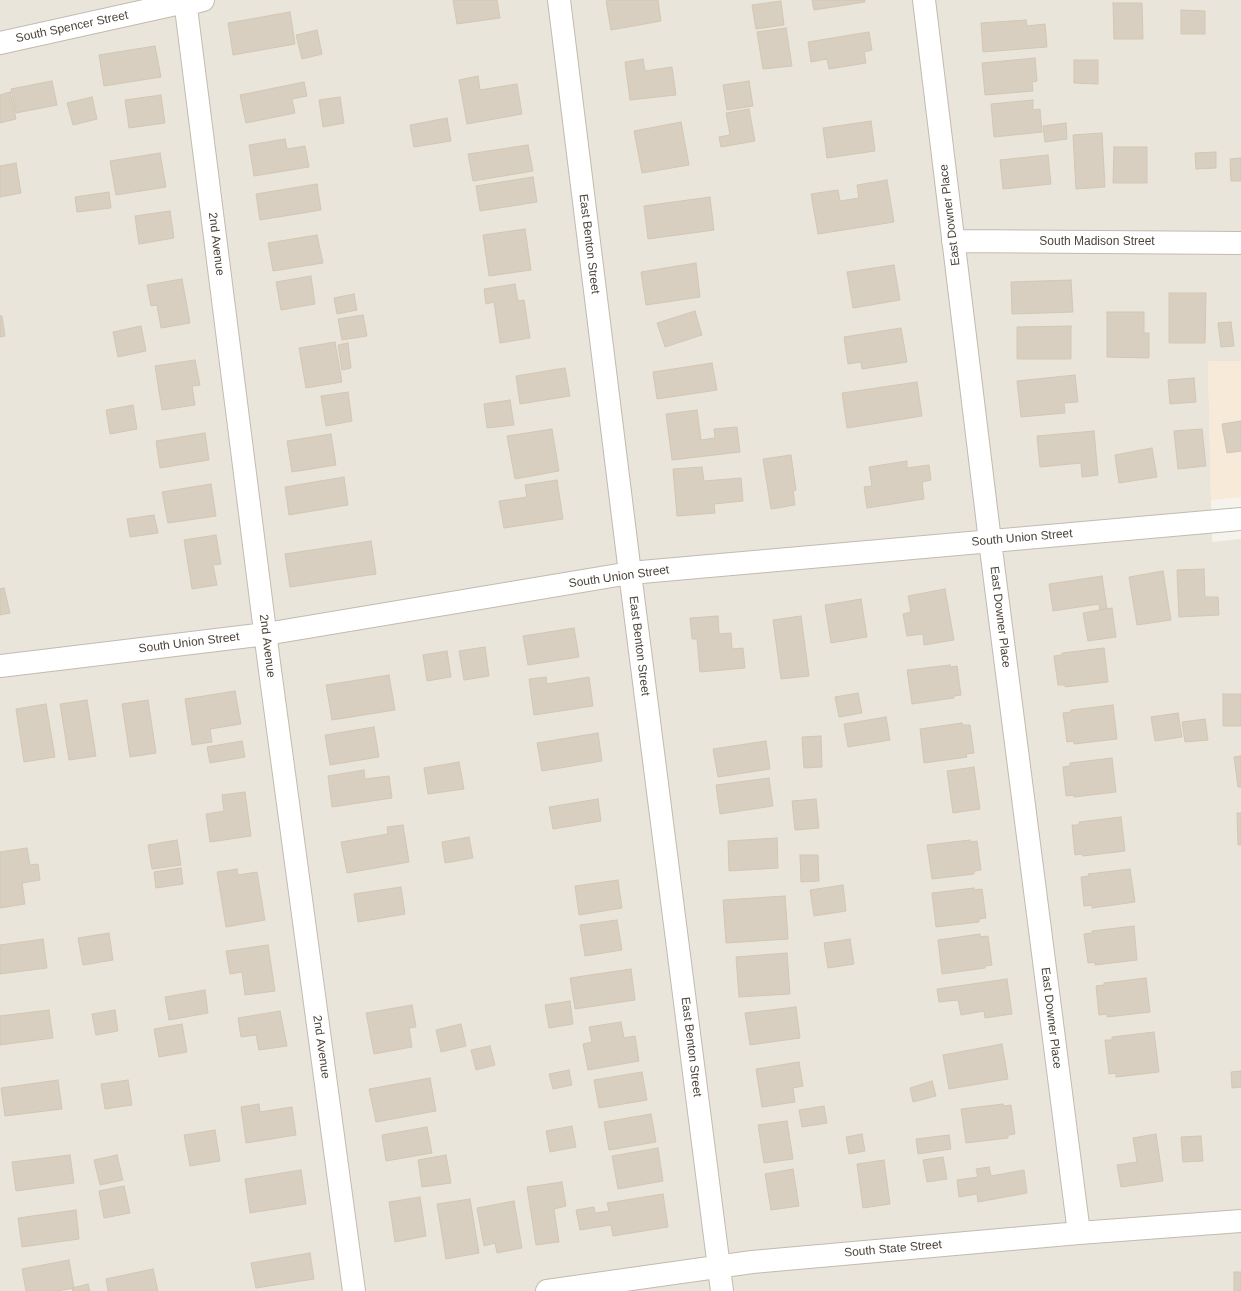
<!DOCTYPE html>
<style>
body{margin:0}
canvas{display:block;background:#f6f3ec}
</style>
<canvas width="1241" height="1291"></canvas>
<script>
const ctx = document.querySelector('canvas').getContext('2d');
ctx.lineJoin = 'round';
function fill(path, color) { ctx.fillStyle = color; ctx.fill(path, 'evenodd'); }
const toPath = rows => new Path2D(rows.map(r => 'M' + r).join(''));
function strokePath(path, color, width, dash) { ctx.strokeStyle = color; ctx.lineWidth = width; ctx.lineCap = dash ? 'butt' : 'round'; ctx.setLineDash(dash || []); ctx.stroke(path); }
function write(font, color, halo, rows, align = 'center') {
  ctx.font = font + ' Arial,sans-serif'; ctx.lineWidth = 4.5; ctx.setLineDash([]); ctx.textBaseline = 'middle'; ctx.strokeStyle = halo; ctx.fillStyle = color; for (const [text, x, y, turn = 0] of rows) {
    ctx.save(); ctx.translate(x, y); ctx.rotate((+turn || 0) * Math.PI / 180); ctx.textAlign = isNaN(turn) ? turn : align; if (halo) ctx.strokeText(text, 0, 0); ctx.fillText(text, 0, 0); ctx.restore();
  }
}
fill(toPath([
 [0,0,1241,0,1241,361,1208,361,1212,542,1241,539,1241,1291,0,1291]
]), '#eae5da');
fill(toPath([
 [1208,361,1241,361,1241,497,1211,500]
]), '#f7ead8');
const building = toPath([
 [453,0,497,0,500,18,457,24,453,0],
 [613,0,658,0,661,21,611,30,606,1,613,0],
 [812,0,865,0,865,2,814,10,812,0],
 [781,1,784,25,756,29,752,5,781,1],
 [1113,3,1142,3,1143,39,1114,39,1113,3],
 [1181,10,1205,11,1205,34,1181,34,1181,10],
 [290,12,295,44,233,55,228,23,290,12],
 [1026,20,1027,26,1045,24,1047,47,983,52,981,23,1026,20],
 [786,28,792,66,763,69,757,32,786,28],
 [317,30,322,54,302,59,296,35,317,30],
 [869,32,872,50,864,52,866,63,829,69,827,59,811,62,808,42,869,32],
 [155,46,161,77,104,86,99,55,155,46],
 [1035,58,1037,81,1032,82,1033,91,985,95,982,63,1035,58],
 [643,59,645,71,672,67,676,95,630,100,625,62,643,59],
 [1074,60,1098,60,1098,84,1074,83,1074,60],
 [478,76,480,90,517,84,522,114,467,124,459,80,478,76],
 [52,81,57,105,16,113,11,89,52,81],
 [749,81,753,106,727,110,723,85,749,81],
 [304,82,307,96,292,99,295,113,246,123,240,95,304,82],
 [10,92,16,119,0,123,0,95,10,92],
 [161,95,165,123,129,128,125,100,161,95],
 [92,97,97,119,73,125,67,103,92,97],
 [340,97,344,123,323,127,319,100,340,97],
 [1033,100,1033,110,1040,109,1042,132,994,137,991,104,1033,100],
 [749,109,755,141,721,147,719,137,730,135,726,113,749,109],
 [447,118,451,141,414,147,410,125,447,118],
 [871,121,875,151,827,158,823,128,871,121],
 [681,122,689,165,642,173,634,131,681,122],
 [1066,123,1067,139,1045,142,1043,126,1066,123],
 [1102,133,1105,187,1076,189,1073,135,1102,133],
 [285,139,287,149,305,146,309,167,254,176,249,145,285,139],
 [528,145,533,171,473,181,468,154,528,145],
 [1114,147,1147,147,1147,183,1113,183,1114,147],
 [1216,152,1216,168,1196,169,1195,153,1216,152],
 [160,153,166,187,116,195,110,161,160,153],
 [1048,155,1051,184,1003,189,1000,160,1048,155],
 [1241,158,1241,181,1231,181,1230,159,1241,158],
 [16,163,21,193,0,197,0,166,16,163],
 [533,177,537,202,480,211,476,186,533,177],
 [887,180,894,222,818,234,811,194,838,190,840,201,859,198,857,185,887,180],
 [317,184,321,210,260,220,256,194,317,184],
 [109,192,111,208,77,212,75,197,109,192],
 [710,197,714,230,648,239,644,206,710,197],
 [170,211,174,238,139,244,135,216,170,211],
 [525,229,531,270,489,276,483,235,525,229],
 [317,235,323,263,273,271,268,243,317,235],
 [696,263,700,297,646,305,641,272,696,263],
 [894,265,900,300,853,308,847,272,894,265],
 [311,276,315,304,281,310,276,282,311,276],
 [182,279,190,323,161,328,157,305,151,306,147,285,182,279],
 [1071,280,1073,312,1012,314,1011,282,1071,280],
 [515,284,518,301,524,300,530,338,500,343,494,302,486,304,484,289,515,284],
 [1169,293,1206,293,1205,343,1169,343,1169,293],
 [354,294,357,310,337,314,334,298,354,294],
 [695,311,702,335,665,347,657,323,695,311],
 [1107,312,1144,312,1144,333,1149,333,1149,358,1107,357,1107,312],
 [363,315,367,336,342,340,338,319,363,315],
 [0,316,2,316,5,336,0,337,0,316],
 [1231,322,1234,346,1221,347,1218,323,1231,322],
 [141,326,146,351,118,357,113,332,141,326],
 [1071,326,1071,359,1017,359,1017,327,1071,326],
 [901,328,907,362,862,369,861,362,848,364,844,337,901,328],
 [335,342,342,382,306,388,299,348,335,342],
 [348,343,351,368,342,370,338,345,348,343],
 [195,360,200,385,192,386,195,405,162,410,155,366,195,360],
 [712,363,717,390,657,399,653,372,712,363],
 [565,368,570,396,520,404,516,376,565,368],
 [1075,375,1078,402,1064,403,1065,413,1021,417,1017,381,1075,375],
 [1194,378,1196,402,1170,404,1168,380,1194,378],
 [917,382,922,416,847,428,842,393,917,382],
 [348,392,352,421,326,426,321,396,348,392],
 [510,400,514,425,487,428,484,404,510,400],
 [133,405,137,429,110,434,106,410,133,405],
 [697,410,701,440,715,438,714,429,737,427,740,452,672,460,666,414,697,410],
 [1241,421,1241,451,1227,453,1222,424,1241,421],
 [552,429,559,471,515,479,507,436,552,429],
 [1202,429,1206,466,1178,469,1174,431,1202,429],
 [1094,431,1098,475,1082,477,1081,463,1040,467,1037,436,1094,431],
 [205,433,209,460,160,468,156,441,205,433],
 [331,434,336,465,292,472,287,441,331,434],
 [1152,448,1157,477,1119,483,1115,455,1152,448],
 [791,455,796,490,793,491,795,505,771,509,763,459,791,455],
 [907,461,907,468,929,465,931,480,922,482,924,499,867,508,864,487,872,486,869,467,907,461],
 [702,467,704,481,741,478,743,501,714,504,715,513,677,516,673,469,702,467],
 [344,477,348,505,289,515,285,487,344,477],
 [557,480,563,519,504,528,499,501,527,497,525,485,557,480],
 [211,484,216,516,168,523,162,492,211,484],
 [154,515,158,533,130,537,127,519,154,515],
 [216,535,221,564,213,565,217,585,192,589,184,540,216,535],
 [371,541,376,574,290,587,285,554,371,541],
 [1204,569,1205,597,1218,597,1219,615,1179,617,1177,570,1204,569],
 [1163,571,1171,620,1137,625,1129,577,1163,571],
 [1102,576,1107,609,1100,610,1099,604,1053,611,1049,584,1102,576],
 [4,588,10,613,0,615,0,589,4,588],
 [945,589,954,640,924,645,923,634,907,636,903,614,911,612,908,596,945,589],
 [861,599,867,637,831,643,825,605,861,599],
 [1112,608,1116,637,1088,641,1083,613,1112,608],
 [718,616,719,634,731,633,732,649,743,648,745,668,700,672,697,639,692,639,690,618,718,616],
 [801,616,809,676,781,679,773,620,801,616],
 [574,628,579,657,528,665,523,636,574,628],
 [485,647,489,676,464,680,459,651,485,647],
 [1104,648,1108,682,1065,687,1065,685,1058,685,1054,656,1062,655,1062,653,1104,648],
 [447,651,451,677,427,681,423,655,447,651],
 [950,665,950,667,957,666,961,695,954,696,954,698,912,704,907,670,950,665],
 [389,675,395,710,332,720,326,685,389,675],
 [546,677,547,684,589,677,593,706,534,715,529,679,546,677],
 [235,691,241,724,210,729,212,742,192,745,185,699,235,691],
 [858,693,862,713,839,717,835,697,858,693],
 [1223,694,1241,694,1241,726,1223,726,1223,694],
 [87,700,96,756,69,760,60,704,87,700],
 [148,700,156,753,130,757,122,704,148,700],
 [46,704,55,757,24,762,16,709,46,704],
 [1113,705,1117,739,1074,744,1074,741,1067,742,1063,713,1071,712,1071,710,1113,705],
 [1178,713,1182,737,1155,741,1151,717,1178,713],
 [886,717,890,740,848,747,844,724,886,717],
 [1205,719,1208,740,1185,742,1182,722,1205,719],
 [962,723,962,725,970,725,974,753,966,754,967,757,924,763,920,729,962,723],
 [374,727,379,757,330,765,325,735,374,727],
 [598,733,602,761,542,771,537,743,598,733],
 [821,736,822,767,804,768,802,737,821,736],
 [242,741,245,757,210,763,207,747,242,741],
 [766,741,770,769,718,777,713,749,766,741],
 [1241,756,1241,787,1238,787,1234,757,1241,756],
 [1112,758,1116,792,1074,797,1074,795,1066,796,1063,767,1070,766,1070,763,1112,758],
 [459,762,464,789,428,794,424,768,459,762],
 [974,767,980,809,953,813,947,771,974,767],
 [364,770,365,779,389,776,392,798,332,807,328,776,364,770],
 [769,778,773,806,720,814,716,785,769,778],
 [245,792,251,836,210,842,206,814,224,811,222,795,245,792],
 [598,799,601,821,553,829,549,807,598,799],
 [816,799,819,828,795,830,792,801,816,799],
 [1237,813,1241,813,1241,845,1238,845,1237,813],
 [1121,817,1125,851,1083,856,1082,854,1075,855,1072,825,1079,825,1079,822,1121,817],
 [403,825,409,862,347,873,341,842,388,834,387,827,403,825],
 [469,837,473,858,445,863,442,842,469,837],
 [777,838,778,868,729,871,728,841,777,838],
 [177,840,181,865,152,869,148,845,177,840],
 [970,840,970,842,977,841,981,870,974,871,974,874,932,879,927,845,970,840],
 [27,848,30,865,38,864,40,880,22,883,25,904,0,908,0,852,27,848],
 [800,855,818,855,819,881,801,882,800,855],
 [181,868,183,884,156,888,154,872,181,868],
 [237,869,238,875,257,872,265,920,226,927,217,872,237,869],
 [1130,869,1135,902,1092,908,1092,905,1084,906,1081,877,1089,876,1088,874,1130,869],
 [618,880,622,908,579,915,575,886,618,880],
 [843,885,846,911,814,916,810,890,843,885],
 [401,887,405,914,358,922,354,894,401,887],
 [974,888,974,890,982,889,986,918,979,919,979,922,936,927,932,893,974,888],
 [785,896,788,939,726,943,723,900,785,896],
 [617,920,622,950,585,956,580,925,617,920],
 [1134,926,1137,960,1095,965,1095,962,1088,963,1084,934,1092,933,1092,931,1134,926],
 [109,933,113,960,83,965,78,938,109,933],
 [980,934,980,937,988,936,992,965,985,966,985,968,942,974,938,940,980,934],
 [43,939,47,968,0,974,0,945,43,939],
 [850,939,854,964,828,968,824,943,850,939],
 [268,945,275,991,245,995,242,972,230,974,226,951,268,945],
 [787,953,790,994,739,997,736,957,787,953],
 [631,969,635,1000,575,1009,570,978,631,969],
 [1146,978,1150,1012,1107,1017,1107,1014,1099,1015,1096,986,1104,985,1104,983,1146,978],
 [1007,979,1012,1014,985,1018,984,1011,961,1015,958,1000,939,1002,937,989,1007,979],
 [205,990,208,1013,169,1020,165,997,205,990],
 [570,1001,573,1024,549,1028,545,1005,570,1001],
 [412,1005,416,1027,409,1028,412,1047,374,1054,366,1013,412,1005],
 [796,1007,800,1038,750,1045,745,1013,796,1007],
 [49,1010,53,1038,0,1045,0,1016,49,1010],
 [115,1010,118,1031,96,1035,92,1014,115,1010],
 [280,1011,287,1046,259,1050,256,1035,241,1037,238,1018,280,1011],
 [621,1022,624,1038,635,1036,639,1061,588,1070,583,1044,592,1042,589,1027,621,1022],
 [182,1024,187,1052,159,1057,154,1029,182,1024],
 [461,1024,466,1046,441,1052,436,1030,461,1024],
 [1154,1032,1159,1072,1116,1077,1116,1073,1109,1074,1105,1040,1112,1040,1112,1037,1154,1032],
 [1002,1044,1008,1079,949,1089,943,1055,1002,1044],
 [490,1046,495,1065,476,1070,471,1050,490,1046],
 [799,1062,803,1086,793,1088,795,1102,762,1107,756,1069,799,1062],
 [569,1070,572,1085,553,1089,549,1074,569,1070],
 [1241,1071,1241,1087,1232,1088,1231,1072,1241,1071],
 [642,1072,647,1100,599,1108,594,1080,642,1072],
 [430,1078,436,1111,376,1122,369,1089,430,1078],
 [58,1080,62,1109,5,1116,1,1088,58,1080],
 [128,1080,132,1105,105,1109,101,1084,128,1080],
 [932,1081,936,1096,913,1102,910,1088,932,1081],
 [259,1104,260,1112,292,1107,296,1135,246,1143,241,1107,259,1104],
 [1003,1104,1003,1106,1011,1105,1015,1134,1008,1135,1008,1138,966,1143,961,1109,1003,1104],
 [824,1106,827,1123,802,1127,799,1110,824,1106],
 [651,1114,656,1142,609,1150,604,1122,651,1114],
 [787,1121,793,1159,764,1163,758,1125,787,1121],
 [572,1126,576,1147,550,1152,546,1131,572,1126],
 [427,1127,432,1153,386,1161,382,1135,427,1127],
 [215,1130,220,1161,190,1166,184,1135,215,1130],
 [862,1134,865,1151,849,1154,846,1137,862,1134],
 [1156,1134,1163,1181,1121,1187,1117,1165,1137,1162,1133,1138,1156,1134],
 [949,1135,951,1149,918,1154,916,1139,949,1135],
 [1201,1136,1203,1161,1183,1162,1181,1137,1201,1136],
 [658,1148,663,1181,618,1189,612,1156,658,1148],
 [70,1155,74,1183,16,1191,12,1162,70,1155],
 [117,1155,123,1180,100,1185,94,1160,117,1155],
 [446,1155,451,1183,422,1187,418,1160,446,1155],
 [943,1157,947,1179,927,1182,923,1160,943,1157],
 [884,1160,890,1204,863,1208,857,1164,884,1160],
 [989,1167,991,1176,1024,1170,1027,1193,978,1202,977,1194,959,1197,957,1180,978,1177,976,1169,989,1167],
 [793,1169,799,1206,771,1210,765,1174,793,1169],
 [301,1170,306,1204,250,1213,245,1179,301,1170],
 [562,1182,566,1206,554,1209,559,1242,536,1245,527,1187,562,1182],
 [124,1186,130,1213,104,1218,99,1191,124,1186],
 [663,1194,668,1227,613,1236,611,1225,580,1230,576,1210,594,1207,595,1213,609,1211,607,1203,663,1194],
 [420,1197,426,1236,395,1242,389,1202,420,1197],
 [470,1199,479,1253,446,1259,437,1204,470,1199],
 [514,1201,522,1248,497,1253,495,1243,484,1246,477,1208,514,1201],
 [76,1210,79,1239,22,1247,18,1218,76,1210],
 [310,1253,314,1279,256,1288,251,1263,310,1253],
 [69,1260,74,1288,57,1291,26,1291,22,1269,69,1260],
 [153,1269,158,1291,108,1291,106,1279,153,1269],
 [1234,1272,1241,1272,1241,1291,1234,1291,1234,1272],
 [88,1284,90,1291,73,1291,72,1288,88,1284]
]);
fill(building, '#d8cfc1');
strokePath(building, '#d3c7b4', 1);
const street = toPath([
 [185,0,269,663,354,1291],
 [559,0,630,573,722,1291],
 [924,0,990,541,1079,1233],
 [0,43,185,2,187,4,203,0],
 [953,241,1241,243],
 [0,666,266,634,630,573,1241,519],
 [547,1291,752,1262,1079,1233,1241,1221]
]);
strokePath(street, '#c2bbae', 24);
strokePath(street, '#fff', 22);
write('12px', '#4b4439', '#fff', [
 ["South Spencer Street",72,27,-12],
 ["East Downer Place",950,215,-97],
 ["South Madison Street",1097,242],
 ["2nd Avenue",216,244,83],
 ["East Benton Street",589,244,83],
 ["South Union Street",1022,538,-5],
 ["South Union Street",619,577,-8],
 ["East Downer Place",1000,617,83],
 ["South Union Street",189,643,-7],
 ["2nd Avenue",267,646,83],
 ["East Benton Street",639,646,83],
 ["East Downer Place",1051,1018,83],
 ["2nd Avenue",321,1047,82],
 ["East Benton Street",691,1047,83],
 ["South State Street",893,1249,-5]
]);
</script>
